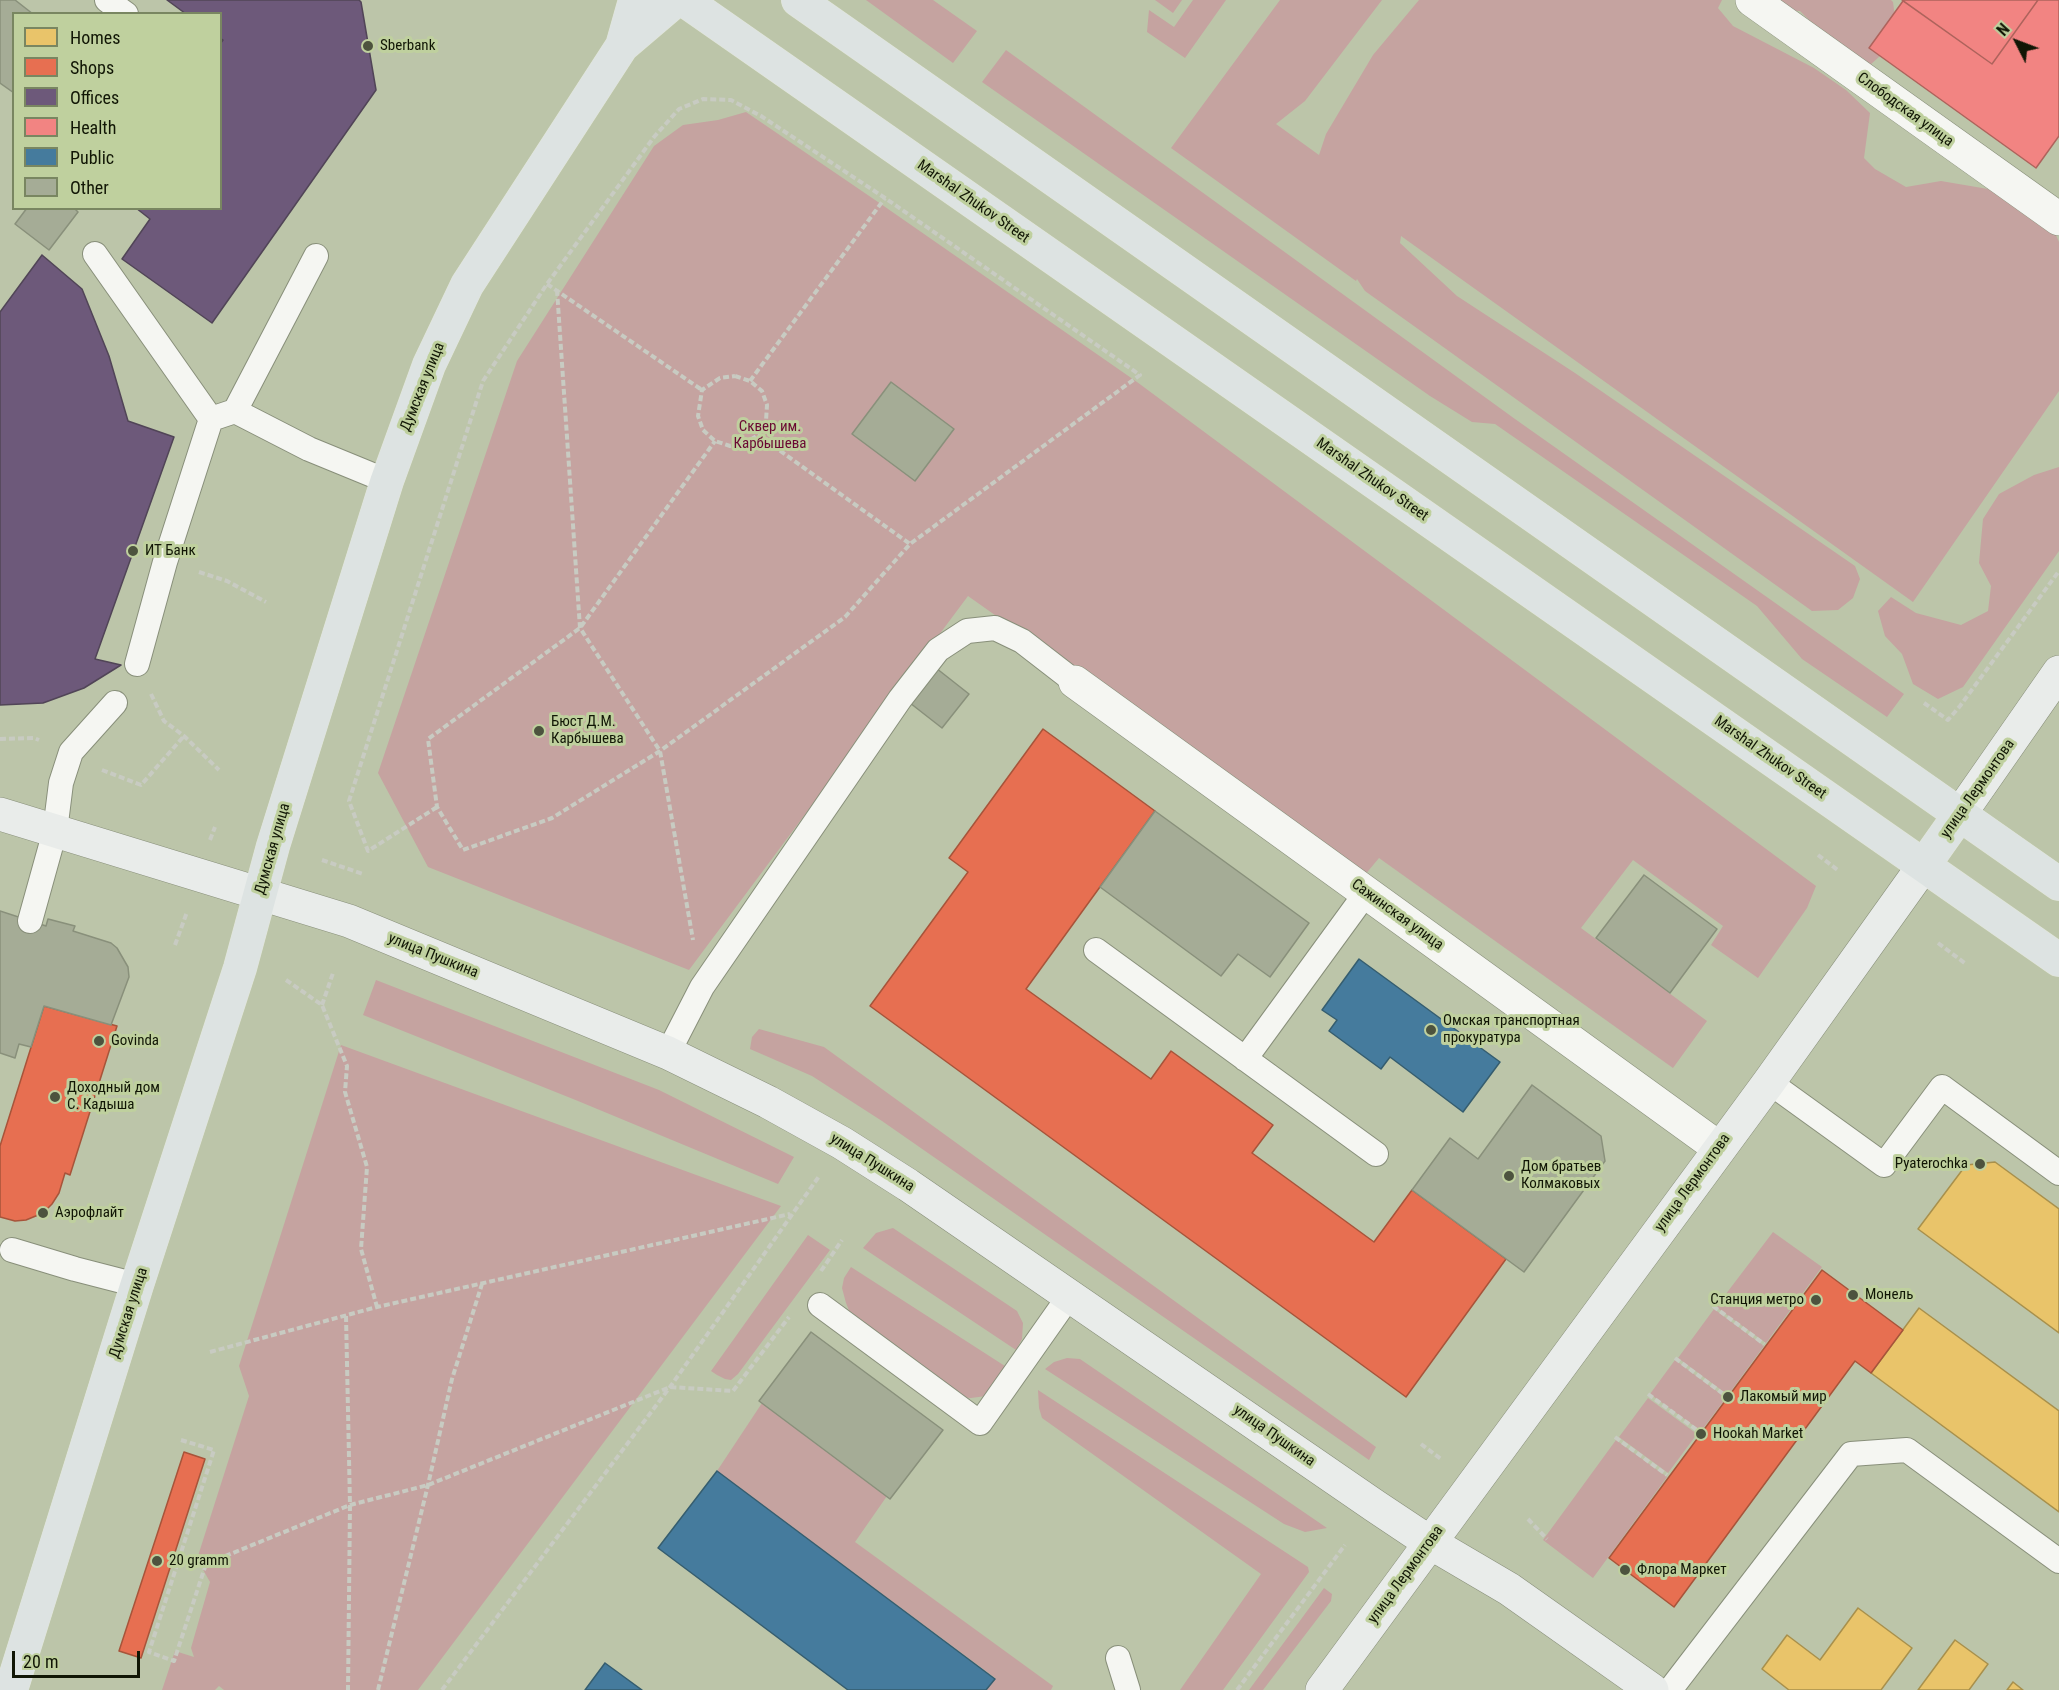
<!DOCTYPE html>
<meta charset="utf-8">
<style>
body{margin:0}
#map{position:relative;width:2059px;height:1690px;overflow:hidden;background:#bcc5a9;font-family:"Roboto Condensed",sans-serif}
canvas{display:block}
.legend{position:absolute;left:12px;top:12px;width:210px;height:198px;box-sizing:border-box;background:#bfd09e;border:2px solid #798661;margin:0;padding:8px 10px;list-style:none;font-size:18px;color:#111605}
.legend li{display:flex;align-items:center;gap:12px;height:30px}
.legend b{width:30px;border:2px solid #798661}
.north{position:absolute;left:1987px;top:12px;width:60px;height:60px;-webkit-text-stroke:4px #bfd09e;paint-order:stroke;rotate:312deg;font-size:16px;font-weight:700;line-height:24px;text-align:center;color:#111605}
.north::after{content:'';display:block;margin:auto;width:21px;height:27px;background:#111605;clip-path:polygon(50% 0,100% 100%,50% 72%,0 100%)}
.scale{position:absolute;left:12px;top:1651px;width:128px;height:27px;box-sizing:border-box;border:3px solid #111605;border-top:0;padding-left:8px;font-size:18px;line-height:21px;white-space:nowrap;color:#111605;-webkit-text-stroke:4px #bfd09e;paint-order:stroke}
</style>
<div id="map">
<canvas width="2059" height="1690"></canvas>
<ul class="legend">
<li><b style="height:16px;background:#e9c46a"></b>Homes</li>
<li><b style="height:16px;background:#e76f51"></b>Shops</li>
<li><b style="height:16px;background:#6d597a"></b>Offices</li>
<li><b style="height:16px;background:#f28482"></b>Health</li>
<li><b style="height:16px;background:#457b9d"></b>Public</li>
<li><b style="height:16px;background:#a5ac96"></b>Other</li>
</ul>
<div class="north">N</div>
<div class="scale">20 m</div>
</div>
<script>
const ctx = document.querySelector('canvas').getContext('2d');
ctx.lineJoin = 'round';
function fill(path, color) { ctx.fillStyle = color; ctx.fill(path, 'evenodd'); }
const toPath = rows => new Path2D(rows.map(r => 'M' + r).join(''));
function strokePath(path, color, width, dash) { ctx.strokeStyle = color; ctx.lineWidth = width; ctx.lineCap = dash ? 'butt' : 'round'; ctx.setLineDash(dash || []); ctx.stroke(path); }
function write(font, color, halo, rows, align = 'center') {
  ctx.font = font + ' "Roboto Condensed",sans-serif'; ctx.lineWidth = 6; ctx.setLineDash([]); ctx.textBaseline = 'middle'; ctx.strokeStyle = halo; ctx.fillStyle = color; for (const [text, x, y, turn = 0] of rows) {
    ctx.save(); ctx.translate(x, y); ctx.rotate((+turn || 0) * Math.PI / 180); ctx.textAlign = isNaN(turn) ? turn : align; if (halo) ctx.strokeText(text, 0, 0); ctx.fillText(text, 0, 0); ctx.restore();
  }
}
fill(toPath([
 [866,0,933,0,977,31,953,63],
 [1155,0,1182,0,1173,13],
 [1193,0,1226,0,1185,58,1147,32,1149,10,1174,27],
 [1280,0,1382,0,1305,101,1276,124,1319,155,1326,134,1373,55,1419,0,1722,0,1718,8,1733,26,1814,68,1846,90,1870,113,1864,158,1875,169,1906,187,1941,181,1988,189,2020,203,2052,226,2059,242,2059,391,1913,602,1401,236,1400,243,1457,296,1575,373,1855,566,1860,579,1853,598,1838,610,1812,611,1365,291,1357,279,1356,281,1171,148],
 [1735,0,1891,0,1893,2,1898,40,1870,65,1829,40,1800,11,1749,9],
 [1006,50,1515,419,1904,694,1887,717,1802,659,1757,606,1495,424,1472,422,1430,396,982,82],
 [746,112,878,202,1137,382,1816,886,1807,908,1758,978,1711,945,1723,926,1633,860,1581,928,1707,1021,1673,1068,1379,858,1364,876,968,596,689,970,428,867,378,773,517,361,654,146,683,125,718,120],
 [2059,467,2059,551,1963,687,1938,699,1913,684,1902,654,1885,636,1878,611,1891,597,1916,613,1961,625,1988,611,1991,586,1979,563,1983,519,1999,494,2034,475],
 [376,980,659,1090,794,1157,778,1184,578,1101,363,1015],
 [759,1029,824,1047,1376,1447,1369,1460,882,1121,812,1076,750,1049,752,1037],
 [341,1045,781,1206,418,1690,224,1690,219,1686,215,1690,162,1690,175,1651,194,1657,191,1648,210,1582,197,1559,249,1396,239,1366],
 [893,1228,1017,1311,1023,1323,1022,1339,1016,1350,863,1248,876,1233],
 [1773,1232,1822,1267,1766,1343,1716,1307],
 [808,1235,830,1250,738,1374,731,1380,725,1379,717,1375,711,1371],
 [851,1267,1008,1368,986,1396,971,1398,955,1397,852,1318,846,1303,842,1288,844,1278],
 [1714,1309,1764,1346,1728,1395,1678,1358],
 [1067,1358,1080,1359,1327,1528,1305,1532,1284,1524,1045,1369,1054,1362],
 [1675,1360,1726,1398,1701,1431,1650,1394],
 [1038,1390,1308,1567,1309,1572,1223,1690,1180,1690,1261,1574,1042,1418,1039,1408],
 [1648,1398,1697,1434,1668,1473,1619,1437],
 [762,1403,887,1496,855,1542,1053,1686,1051,1690,986,1690,995,1678,717,1471],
 [1616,1440,1667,1477,1593,1578,1543,1540],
 [1324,1588,1332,1594,1331,1601,1263,1690,1249,1690]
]), '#c5a3a0');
const homes = toPath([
 [1995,1162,2059,1209,2059,1333,1918,1229,1966,1165,1995,1162],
 [1919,1308,2059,1411,2059,1512,1871,1373,1919,1308],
 [1858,1608,1912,1648,1881,1690,1789,1690,1762,1669,1787,1635,1820,1660,1858,1608],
 [1955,1640,1988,1664,1969,1690,1918,1690,1955,1640],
 [2013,1682,2023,1690,2007,1690,2013,1682]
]);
fill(homes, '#e9c46a');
strokePath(homes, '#a8904c', 1.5);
const shops = toPath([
 [1043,729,1155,811,1026,989,1151,1079,1171,1051,1273,1125,1252,1153,1374,1242,1412,1190,1506,1259,1406,1397,870,1006,968,872,949,858,1043,729],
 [44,1006,117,1026,70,1175,65,1173,59,1193,52,1204,43,1213,26,1220,15,1221,0,1217,0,1146,44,1006],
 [1822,1270,1903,1330,1871,1373,1855,1361,1674,1607,1609,1558,1822,1270],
 [184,1452,205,1459,141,1658,119,1651,184,1452]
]);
fill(shops, '#e76f51');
strokePath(shops, '#a7543a', 1.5);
const offices = toPath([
 [167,0,359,0,361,2,376,90,212,323,122,259,150,219,136,208,220,208,220,44,223,40,220,38,220,14,186,14,167,0],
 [42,255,82,289,109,356,128,421,174,437,95,659,121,665,84,688,43,703,0,705,0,312,42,255]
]);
fill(offices, '#6d597a');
strokePath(offices, '#514557', 1.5);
const health = toPath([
 [1902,0,2038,0,1992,64,1902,0],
 [2038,0,2059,0,2059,136,2036,168,1869,48,1903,1,1992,64,2038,0]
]);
fill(health, '#f28482');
strokePath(health, '#ae635c', 1.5);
const public = toPath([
 [1359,959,1500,1062,1463,1112,1390,1057,1381,1069,1329,1031,1337,1020,1322,1010,1359,959],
 [717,1471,995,1679,986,1690,848,1690,658,1548,717,1471],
 [605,1663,642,1690,585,1690,605,1663]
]);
fill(public, '#457b9d');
strokePath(public, '#355d6f', 1.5);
const building = toPath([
 [0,0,15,0,33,14,14,14,14,93,0,83,0,0],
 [27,208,74,208,78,212,49,250,15,224,27,208],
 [891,382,954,429,915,481,852,434,891,382],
 [936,668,969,694,942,728,910,703,936,668],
 [1155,811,1309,923,1270,977,1238,954,1221,976,1100,887,1155,811],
 [1644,875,1717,929,1670,993,1596,938,1644,875],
 [0,911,46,926,48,919,75,926,73,931,111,943,117,948,128,967,129,977,111,1025,44,1006,31,1047,19,1044,15,1058,0,1053,0,911],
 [1532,1085,1601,1136,1605,1161,1524,1272,1412,1190,1450,1138,1478,1159,1532,1085],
 [811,1332,943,1430,890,1499,759,1401,811,1332]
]);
fill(building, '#a5ac96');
strokePath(building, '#89907b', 1.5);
const lane = toPath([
 [107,0,126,14],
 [95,254,211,419],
 [316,256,235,411,309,449,387,481],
 [137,664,165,562,211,419,235,411],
 [30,921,55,831,61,783,71,752,115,703],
 [1096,950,1376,1154],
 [668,1053,702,987,900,699,938,650,967,631,995,628,1022,641,1075,682],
 [1245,1059,1366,893],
 [1769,1082,1884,1165,1942,1087,2059,1173],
 [12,1250,75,1269,137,1285],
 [820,1305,980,1423,1070,1295],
 [1118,1658,1128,1690],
 [1670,1690,1851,1454,1907,1450,2059,1561]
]);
const street = toPath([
 [1752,0,2059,219],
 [1075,682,1719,1148]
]);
const secondary = toPath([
 [0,814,349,921,668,1053,768,1102,842,1143,908,1185,1375,1506,1429,1542,1509,1589,1652,1690],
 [1960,814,2059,672],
 [1322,1690,1769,1082,1924,865]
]);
const primary = toPath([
 [684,0,2059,960],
 [798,0,2059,884],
 [622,46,635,0],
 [1924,865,1960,814],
 [11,1690,137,1285,240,968,273,846,387,481,429,365,467,285,622,46,676,0]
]);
strokePath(lane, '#888f7a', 26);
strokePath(street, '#888f7a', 34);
strokePath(secondary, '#888f7a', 34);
strokePath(primary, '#e1e5d8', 34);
strokePath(toPath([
 [547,284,702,390],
 [557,290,580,628,660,751,693,940],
 [735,376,750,381,762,391,767,405,766,421,758,435,745,443,730,446,715,441,703,430,698,416,702,390,720,378,735,376],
 [750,381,885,198],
 [758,435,910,544],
 [199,572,227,581,266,602],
 [151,694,164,721,184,736,219,770],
 [1924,703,1948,720,1960,706,2059,571],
 [0,739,34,738,39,740],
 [102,770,141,785,184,736],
 [437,807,368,851,349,801,483,381,547,284,654,137,679,109,703,99,731,100,761,116,885,198,1140,375,910,544,845,617,660,751,552,818,463,850,437,807,428,739,580,628,715,441],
 [210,840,215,827],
 [1818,855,1839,871],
 [322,860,363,874],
 [1938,943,1966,964],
 [175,945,187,912],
 [286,980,322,1005,347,1066,345,1092,367,1167,361,1249,377,1307],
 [322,1005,333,973],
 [821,1271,842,1240],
 [1713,1306,1764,1344],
 [346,1316,350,1505,348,1690],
 [210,1352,377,1307,790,1214],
 [1675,1358,1726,1396],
 [1648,1394,1701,1433],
 [1615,1437,1667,1475],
 [181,1440,214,1450,149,1652,174,1661,206,1564,350,1505,428,1485,670,1387,733,1391,789,1317],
 [1421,1444,1441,1459],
 [1528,1519,1547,1539],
 [378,1690,428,1485,452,1379,482,1284],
 [442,1690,670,1387,820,1175],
 [1237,1690,1345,1545]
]), '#c8cbc2', 4, [6, 3]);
strokePath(lane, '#f5f6f2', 24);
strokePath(street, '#f5f6f2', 33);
strokePath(secondary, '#e9ecea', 33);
strokePath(primary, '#dde3e2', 33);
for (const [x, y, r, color] of [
 [368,46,6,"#4d533e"],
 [133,551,6,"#4d533e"],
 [539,731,6,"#4d533e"],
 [1431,1030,6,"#4d533e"],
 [99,1041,6,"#4d533e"],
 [55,1097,6,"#4d533e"],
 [1980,1164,6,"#4d533e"],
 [1509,1176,6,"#4d533e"],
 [43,1213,6,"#4d533e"],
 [1853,1295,6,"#4d533e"],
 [1816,1300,6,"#4d533e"],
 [1728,1397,6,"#4d533e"],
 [1701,1434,6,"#4d533e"],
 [157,1561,6,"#4d533e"],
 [1625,1570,6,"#4d533e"]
]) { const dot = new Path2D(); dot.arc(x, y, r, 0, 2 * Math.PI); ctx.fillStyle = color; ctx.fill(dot); strokePath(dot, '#bfd09e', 2); }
write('15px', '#111605', '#bfd09e', [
 ["Sberbank",380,46],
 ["ИТ Банк",145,551],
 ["Бюст Д.М.",551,722],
 ["Карбышева",551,739],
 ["Омская транспортная",1443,1021],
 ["прокуратура",1443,1038],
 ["Govinda",111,1041],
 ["Доходный дом",67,1088],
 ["С. Кадыша",67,1105],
 ["Pyaterochka",1968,1164,"right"],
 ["Дом братьев",1521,1167],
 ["Колмаковых",1521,1184],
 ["Аэрофлайт",55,1213],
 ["Монель",1865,1295],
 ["Станция метро",1804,1300,"right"],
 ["Лакомый мир",1740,1397],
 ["Hookah Market",1713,1434],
 ["20 gramm",169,1561],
 ["Флора Маркет",1637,1570]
], 'left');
write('15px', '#111605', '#bfd09e', [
 ["Слободская улица",1905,110,36],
 ["Marshal Zhukov Street",973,202,35],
 ["Думская улица",423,387,-68],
 ["Marshal Zhukov Street",1372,480,35],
 ["Marshal Zhukov Street",1770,758,35],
 ["улица Лермонтова",1978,789,-55],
 ["Думская улица",273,849,-74],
 ["Сажинская улица",1397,915,36],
 ["улица Пушкина",433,956,22],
 ["улица Пушкина",872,1163,32],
 ["улица Лермонтова",1693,1183,-54],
 ["Думская улица",129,1313,-72],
 ["улица Пушкина",1274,1436,35],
 ["улица Лермонтова",1406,1575,-54]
]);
write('15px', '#6a0832', '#bfd09e', [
 ["Сквер им.",770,427],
 ["Карбышева",770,444]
]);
</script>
